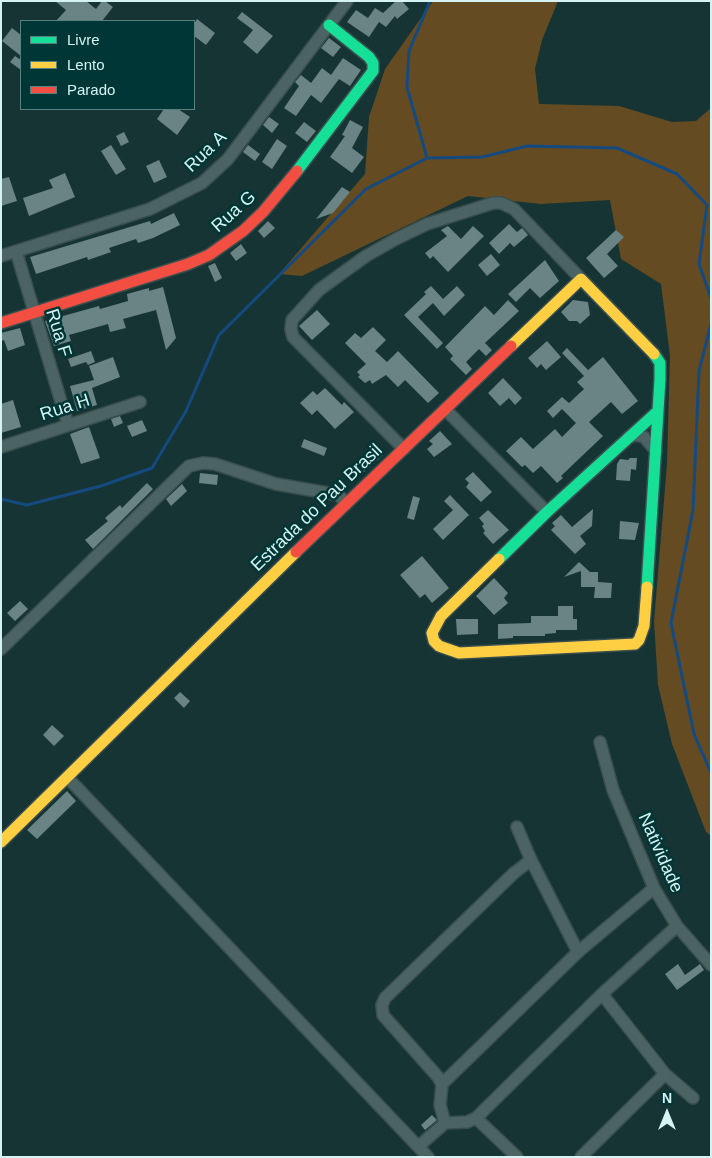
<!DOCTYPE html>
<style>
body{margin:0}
#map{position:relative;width:712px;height:1158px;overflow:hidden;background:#173434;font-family:Arial,sans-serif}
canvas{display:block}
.frame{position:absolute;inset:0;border:2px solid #d4f3f2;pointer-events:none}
.legend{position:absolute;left:20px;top:20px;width:175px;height:90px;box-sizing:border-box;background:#003635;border:1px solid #558281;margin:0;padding:6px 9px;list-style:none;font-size:15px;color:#d4f3f2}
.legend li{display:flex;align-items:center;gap:10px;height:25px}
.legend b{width:25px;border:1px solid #558281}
.north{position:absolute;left:642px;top:1088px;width:50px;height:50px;-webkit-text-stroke:4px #003635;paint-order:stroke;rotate:0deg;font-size:14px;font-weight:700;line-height:20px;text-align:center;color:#d4f3f2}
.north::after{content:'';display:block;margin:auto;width:18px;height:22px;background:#d4f3f2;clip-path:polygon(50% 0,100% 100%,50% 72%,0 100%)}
</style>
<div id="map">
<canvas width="712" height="1158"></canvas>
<div class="frame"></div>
<ul class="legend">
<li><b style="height:6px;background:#16e098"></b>Livre</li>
<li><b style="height:6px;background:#ffcf43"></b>Lento</li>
<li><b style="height:6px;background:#f24e42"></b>Parado</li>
</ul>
<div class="north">N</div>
</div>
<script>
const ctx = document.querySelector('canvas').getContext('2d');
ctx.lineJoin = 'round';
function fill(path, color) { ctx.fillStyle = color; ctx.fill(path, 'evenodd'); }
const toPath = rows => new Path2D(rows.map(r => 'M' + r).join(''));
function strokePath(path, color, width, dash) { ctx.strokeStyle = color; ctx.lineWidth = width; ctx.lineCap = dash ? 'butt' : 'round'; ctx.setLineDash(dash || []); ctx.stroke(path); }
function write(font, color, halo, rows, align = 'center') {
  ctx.font = font + ' Arial,sans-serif'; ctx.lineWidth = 5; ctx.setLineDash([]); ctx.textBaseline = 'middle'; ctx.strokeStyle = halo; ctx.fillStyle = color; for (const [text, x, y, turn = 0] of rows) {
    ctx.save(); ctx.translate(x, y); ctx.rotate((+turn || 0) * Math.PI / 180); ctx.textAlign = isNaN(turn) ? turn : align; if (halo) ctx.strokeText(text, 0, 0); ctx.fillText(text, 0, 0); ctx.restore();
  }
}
fill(toPath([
 [433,1,558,1,542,40,535,69,539,104,619,106,672,122,696,121,711,108,711,836,706,832,672,744,658,685,654,621,667,464,670,356,661,284,621,259,610,200,541,204,468,196,302,276,279,274,365,174,369,117,385,69]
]), '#644b21');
strokePath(toPath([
 [427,158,407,87,409,51,430,1],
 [711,324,699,371,693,510,671,623,694,734,711,773],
 [1,499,27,505,101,486,152,468,186,411,219,335,366,189,427,158,482,157,527,146,617,148,677,174,707,205,699,264,711,298]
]), '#154a80', 3);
fill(toPath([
 [55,1,86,1,96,9,102,1,105,1,113,7,102,21,56,21,66,10],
 [396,1,402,1,409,9,397,19,395,16,386,27,379,22,369,37,347,22,356,10,368,18,375,8,383,13],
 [242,12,273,36,257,54,243,42,253,30,237,18],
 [197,19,215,33,206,45,194,36,194,24],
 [12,28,21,35,21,56,2,41],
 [329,38,341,47,333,57,321,48],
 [15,56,21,60,21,70,10,62],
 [343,58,361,70,350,86,339,79,321,103,311,95,296,116,284,108,299,86,295,82,301,75,311,83,322,68,331,75],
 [164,109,178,109,190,117,177,135,157,119],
 [269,117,279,124,272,133,263,125],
 [350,120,363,127,352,148,364,157,352,173,330,157,345,136,342,135],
 [304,122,316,131,307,142,295,133],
 [124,132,129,142,121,146,116,136],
 [277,139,287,146,272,169,262,162],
 [111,145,126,169,116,175,101,151],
 [248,145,260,154,255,161,243,152],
 [159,160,167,177,154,183,146,166],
 [65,173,75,197,29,216,23,198,53,188,49,180],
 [9,177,17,201,1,206,1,179],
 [342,187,350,192,333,213,316,219],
 [174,213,180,225,153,238,138,243,136,239,109,248,111,252,88,260,87,257,36,274,30,257,150,221,151,224],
 [268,221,275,228,264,238,258,231],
 [509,224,517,232,522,228,528,235,514,247,510,243,499,254,489,243],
 [448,226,461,239,473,226,484,236,448,272,433,256,430,259,425,253,447,236,441,230],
 [616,230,624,237,607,254,618,266,604,278,586,258],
 [241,244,247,253,236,261,230,253],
 [491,254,500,265,487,276,478,265],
 [545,260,559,281,540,298,530,288,516,302,508,294],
 [215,263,222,278,215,282,208,266],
 [431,286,443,299,457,286,465,295,444,316,433,303,418,317,443,343,437,349,404,315,426,294,424,292],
 [163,287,176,338,166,350,156,310,123,319,126,328,110,332,108,324,69,335,71,341,54,346,45,321,99,306,100,309,128,301,127,294,149,288,149,291],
 [508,300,519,311,485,343,492,350,486,356,479,349,466,362,472,369,466,375,450,359,453,356,445,347,485,306,494,315],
 [573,300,588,302,590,315,580,324,577,321,569,321,561,312],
 [317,310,330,324,312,340,299,326],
 [373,327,386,340,375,351,387,362,398,351,439,393,428,403,405,380,398,387,386,375,372,384,370,380,365,383,358,377,360,375,357,372,366,364,345,343,355,333,361,338],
 [20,328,25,345,8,351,4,340,1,341,1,333],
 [547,341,561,357,546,370,541,364,537,368,528,358],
 [567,348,588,370,603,357,638,401,622,414,611,402,589,422,603,436,561,476,563,478,557,483,541,466,533,473,525,465,522,467,506,451,521,437,533,449,555,429,562,437,576,423,562,409,553,418,547,411,562,397,569,403,584,389,577,382,584,376,562,353],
 [91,351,95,362,88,365,86,362,71,367,68,359],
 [113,357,120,377,92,388,97,405,77,411,70,386,94,380,89,366],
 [503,378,522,398,515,405,509,398,500,406,488,393],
 [325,388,342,405,344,402,354,412,335,429,317,410,312,415,300,403,313,391,317,395],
 [13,400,21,427,1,433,1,404],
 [120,416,123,423,114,427,111,419],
 [142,420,147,431,132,437,127,426],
 [89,427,100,458,81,464,70,434],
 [440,431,452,444,434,457,427,449,433,444,429,441],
 [304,439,327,448,324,456,301,447],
 [380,451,383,455,364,472,361,470,364,464],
 [630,458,637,458,636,470,631,469,630,481,616,480,617,464,620,459,628,460],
 [473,472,492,492,481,502,466,487,469,483,465,479],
 [200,473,218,475,217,485,199,483],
 [147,483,153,489,93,549,85,540,108,521,105,518,120,505,122,508],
 [182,484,187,491,171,506,166,499],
 [450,495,469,515,443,540,433,529,453,510,444,501],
 [413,496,420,498,414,520,407,518],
 [593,509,592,526,580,536,586,544,575,554,551,530,555,526,552,523,561,515,572,527],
 [488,510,509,530,493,544,483,533,485,531,482,526,484,524,479,518],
 [620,521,639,523,635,540,619,539],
 [422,556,449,588,432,603,425,594,420,598,400,575],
 [579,562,590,572,598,572,598,582,612,583,611,598,594,598,595,587,581,587,581,571,564,577],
 [494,578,508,593,504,598,508,603,494,615,476,596],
 [20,601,28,609,15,621,7,613],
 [558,606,573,606,573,619,577,619,577,630,556,630,556,633,545,634,545,636,513,636,513,638,498,639,498,624,531,623,531,616,558,616],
 [456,619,478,619,478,634,457,635],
 [180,692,190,701,184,708,174,698],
 [52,725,64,736,54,746,43,735],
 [67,791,76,801,37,839,27,830],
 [678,964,685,975,700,964,704,970,677,990,665,974],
 [432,1115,437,1120,425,1130,421,1125]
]), '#6a8385');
const street = toPath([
 [16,251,68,425],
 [1,256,150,209,202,183,228,159,347,1],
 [445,409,547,512],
 [629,437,635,435,644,437,656,451],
 [1,447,140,402],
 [404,449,293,337,291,329,292,320,319,290,366,256,396,239,427,224,493,203,501,203,514,209,581,279],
 [1,649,189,466,203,463,215,464,276,484,339,495,346,504],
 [600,742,613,790,654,888,677,926,711,965],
 [68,778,428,1157],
 [517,827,531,860,578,952],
 [602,994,665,1074,693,1098],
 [442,1084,578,952,654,888],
 [476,1118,517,1157],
 [445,1123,440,1105,442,1084,438,1077,383,1015,382,1005,385,998,514,873,531,860],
 [419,1146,445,1123,467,1122,476,1118,602,994,677,926],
 [581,1157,665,1074]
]);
const fast = toPath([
 [297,171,373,71,373,63,369,57,329,25],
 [499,559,547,512,658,411],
 [647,587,660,379,660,363,654,354]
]);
const slow = toPath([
 [511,346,581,279,654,354],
 [499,559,441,616,432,633,434,641,439,646,459,653,635,644,639,640,644,626,647,587],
 [1,842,296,552]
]);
const jam = toPath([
 [1,323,188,264,209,255,243,231,263,212,297,171],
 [296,552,511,346]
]);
strokePath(street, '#394f4e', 14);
strokePath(fast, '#394f4e', 14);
strokePath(slow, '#394f4e', 14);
strokePath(jam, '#394f4e', 14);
strokePath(street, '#4c6363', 11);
strokePath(fast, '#16e098', 11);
strokePath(slow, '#ffcf43', 11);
strokePath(jam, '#f24e42', 11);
write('18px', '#d4f3f2', '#003635', [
 ["Rua A",206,152,-44],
 ["Rua G",234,212,-42],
 ["Rua F",58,333,73],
 ["Rua H",65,408,-18],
 ["Estrada do Pau Brasil",317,508,-44],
 ["Natividade",660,853,66]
]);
</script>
